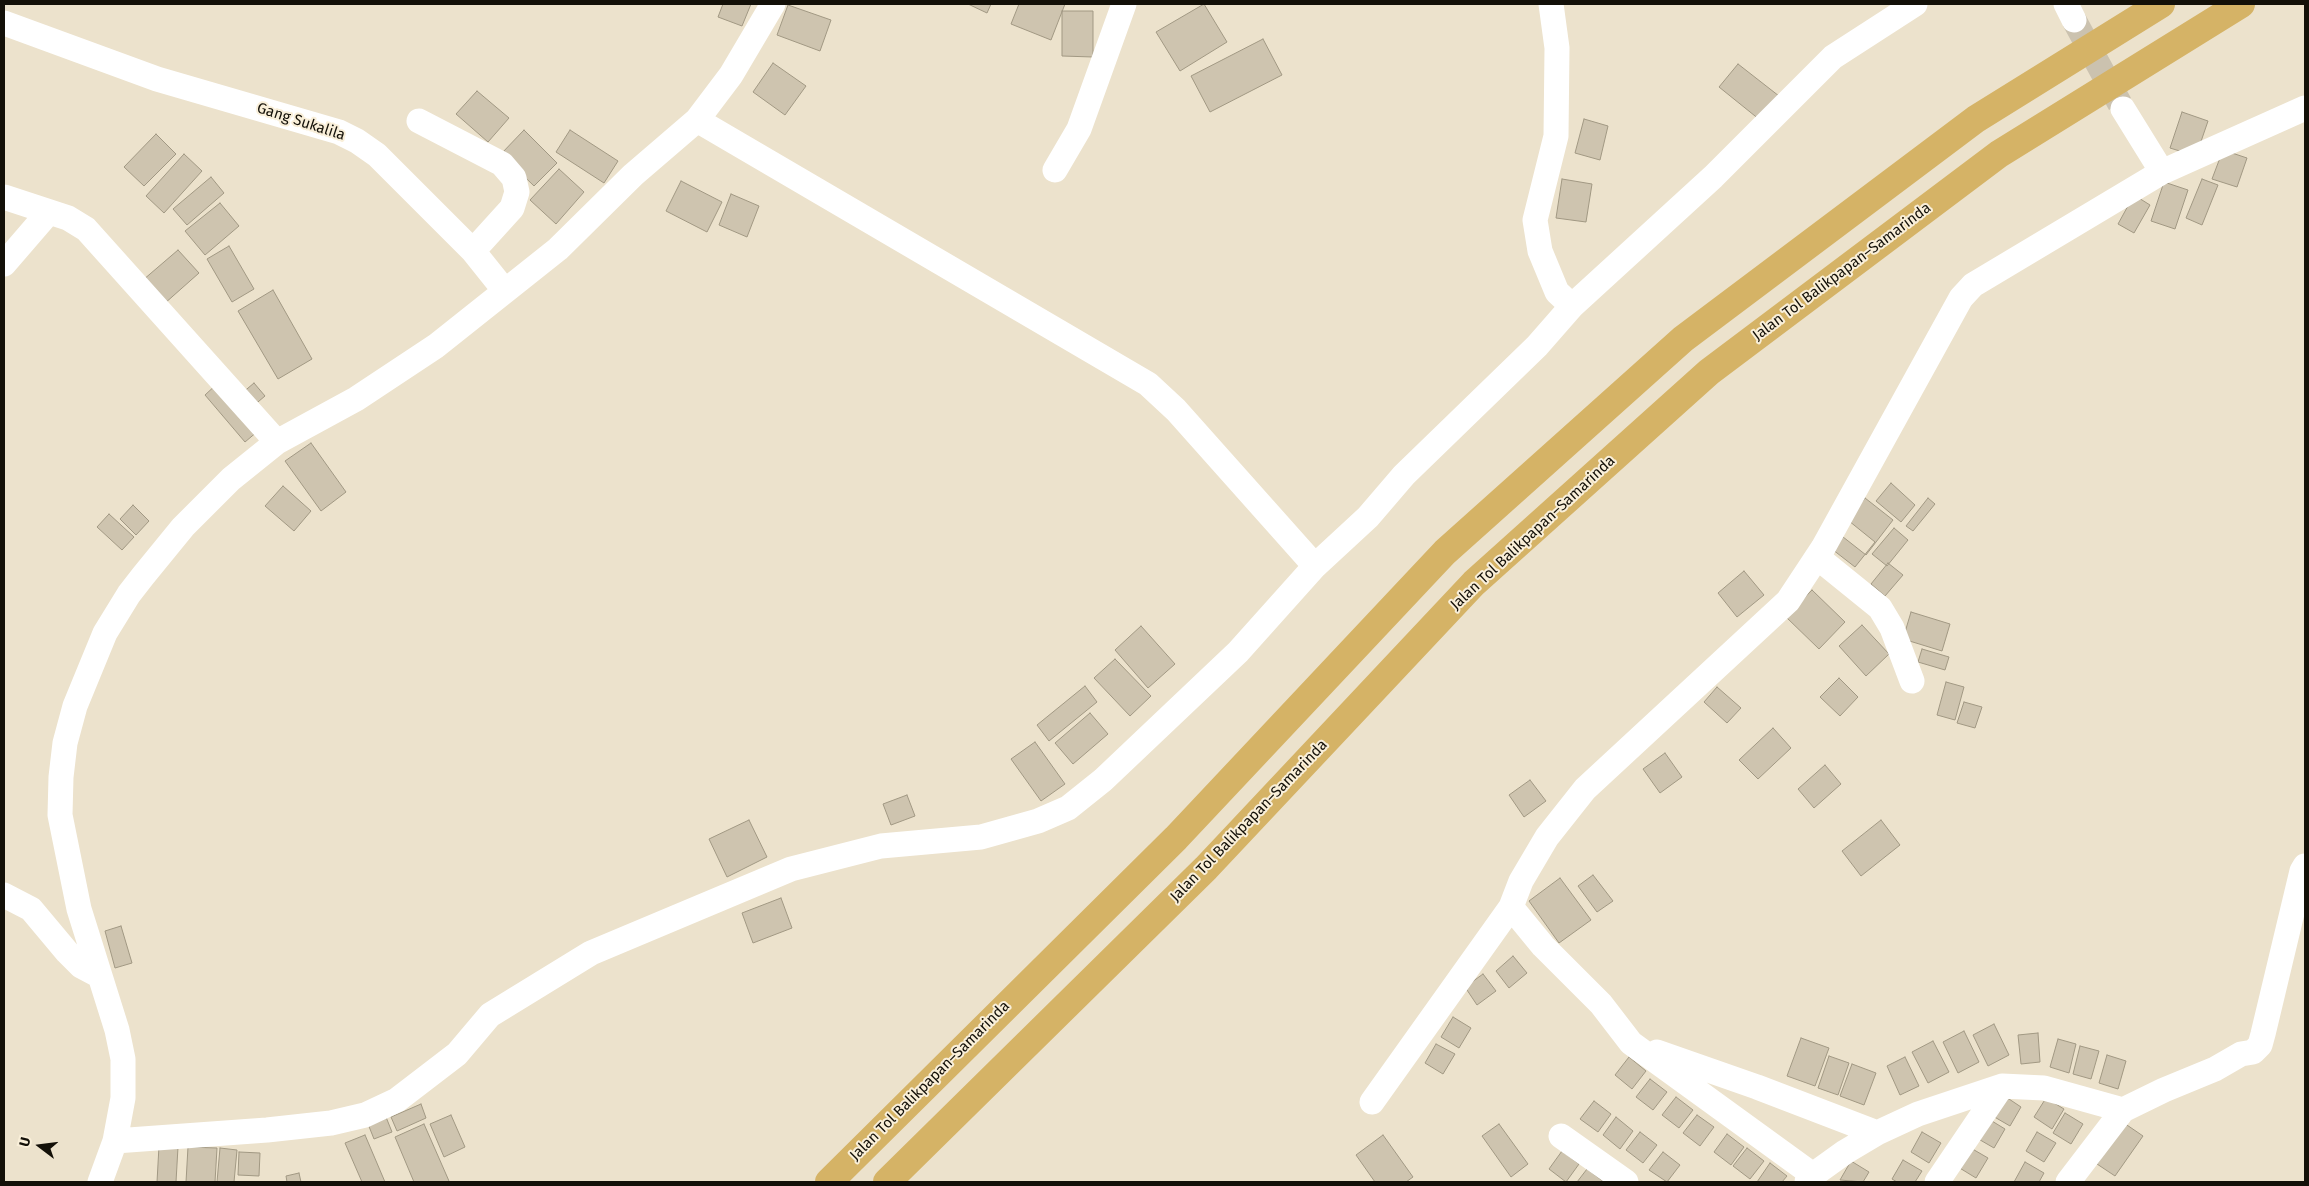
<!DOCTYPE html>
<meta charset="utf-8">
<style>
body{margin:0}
#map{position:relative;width:2309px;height:1186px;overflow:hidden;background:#ece2cc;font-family:"Fira Sans",sans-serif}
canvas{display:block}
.frame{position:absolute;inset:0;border:5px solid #131008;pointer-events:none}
.north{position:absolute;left:15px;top:1121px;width:50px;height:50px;-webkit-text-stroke:4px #f9efd9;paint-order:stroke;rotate:285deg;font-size:14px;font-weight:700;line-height:20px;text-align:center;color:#131008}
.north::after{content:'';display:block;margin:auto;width:18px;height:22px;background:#131008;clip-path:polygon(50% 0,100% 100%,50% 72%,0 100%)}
</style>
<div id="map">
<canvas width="2309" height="1186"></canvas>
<div class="frame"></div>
<div class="north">U</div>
</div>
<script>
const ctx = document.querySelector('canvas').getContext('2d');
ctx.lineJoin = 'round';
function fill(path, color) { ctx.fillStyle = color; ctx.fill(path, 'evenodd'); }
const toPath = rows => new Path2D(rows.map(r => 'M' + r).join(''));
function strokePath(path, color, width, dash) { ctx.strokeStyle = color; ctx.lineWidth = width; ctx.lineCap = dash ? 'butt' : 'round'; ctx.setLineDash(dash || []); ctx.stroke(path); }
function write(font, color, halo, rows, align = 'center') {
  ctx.font = font + ' "Fira Sans",sans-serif'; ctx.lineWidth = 4; ctx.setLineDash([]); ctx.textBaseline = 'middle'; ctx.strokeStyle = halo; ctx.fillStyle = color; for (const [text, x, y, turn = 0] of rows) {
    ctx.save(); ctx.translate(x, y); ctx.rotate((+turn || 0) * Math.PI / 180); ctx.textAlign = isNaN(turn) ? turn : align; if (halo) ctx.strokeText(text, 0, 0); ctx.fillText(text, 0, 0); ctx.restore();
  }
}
const building = toPath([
 [723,4,751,4,742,26,718,17,723,4],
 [968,4,991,4,987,13,968,4],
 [1019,4,1065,4,1051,40,1011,24,1019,4],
 [1204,4,1227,42,1180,71,1156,32,1204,4],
 [788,5,831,20,820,51,777,35,788,5],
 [1062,11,1093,11,1093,57,1062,56,1062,11],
 [1263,39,1282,75,1210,112,1191,76,1263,39],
 [773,63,806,86,785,115,753,92,773,63],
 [1738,64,1779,96,1760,120,1719,87,1738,64],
 [477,91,509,118,488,142,456,114,477,91],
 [2182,112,2208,121,2196,156,2170,148,2182,112],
 [1584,119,1608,126,1600,160,1575,153,1584,119],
 [524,130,557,163,534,186,501,154,524,130],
 [570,130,618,161,604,183,556,152,570,130],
 [156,134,176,154,144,186,124,167,156,134],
 [2223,150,2247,158,2237,187,2212,179,2223,150],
 [184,154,202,171,164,213,146,196,184,154],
 [559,169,584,192,556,224,530,200,559,169],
 [211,177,224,193,187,225,173,209,211,177],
 [1562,179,1592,184,1586,222,1556,218,1562,179],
 [2202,179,2218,185,2202,225,2186,218,2202,179],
 [681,181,722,202,707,232,666,211,681,181],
 [2164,182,2188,190,2175,229,2151,221,2164,182],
 [731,194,759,206,747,237,719,225,731,194],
 [2134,195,2150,205,2134,233,2118,224,2134,195],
 [220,203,239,226,205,255,185,231,220,203],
 [229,246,254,289,232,302,207,259,229,246],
 [178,250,199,273,164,304,143,280,178,250],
 [273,290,312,359,278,379,238,311,273,290],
 [218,383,258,431,245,442,205,395,218,383],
 [254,383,265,396,252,407,241,394,254,383],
 [311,443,346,492,321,511,285,461,311,443],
 [1891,483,1915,505,1901,522,1876,501,1891,483],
 [283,486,311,511,294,531,265,506,283,486],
 [1865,498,1893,520,1866,555,1838,533,1865,498],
 [1928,498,1935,504,1913,531,1906,526,1928,498],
 [133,505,149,521,136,535,120,519,133,505],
 [109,514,134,537,122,550,97,527,109,514],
 [1849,521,1875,542,1855,567,1828,546,1849,521],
 [1894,528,1908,540,1887,566,1872,554,1894,528],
 [1888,563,1903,575,1885,596,1871,584,1888,563],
 [1744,571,1764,595,1737,617,1718,593,1744,571],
 [1812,590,1845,622,1819,649,1786,617,1812,590],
 [1911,612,1950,624,1942,651,1903,639,1911,612],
 [1862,625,1889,654,1866,676,1839,646,1862,625],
 [1141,626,1175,664,1148,688,1115,650,1141,626],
 [1922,649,1949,657,1945,670,1918,662,1922,649],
 [1115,659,1151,696,1130,716,1094,678,1115,659],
 [1839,678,1858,697,1840,716,1820,697,1839,678],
 [1946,682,1964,687,1955,720,1937,715,1946,682],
 [1085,686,1097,702,1049,741,1037,725,1085,686],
 [1717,687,1741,708,1727,723,1704,702,1717,687],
 [1964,702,1982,707,1975,728,1957,723,1964,702],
 [1090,713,1108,734,1073,764,1055,743,1090,713],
 [1773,728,1791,748,1758,779,1739,760,1773,728],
 [1035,742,1065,784,1041,801,1011,759,1035,742],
 [1665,753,1682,777,1660,793,1643,769,1665,753],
 [1825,765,1841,784,1814,808,1798,789,1825,765],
 [1530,780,1546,801,1524,817,1509,795,1530,780],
 [907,795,915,816,891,825,883,804,907,795],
 [749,820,767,857,727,877,709,839,749,820],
 [1881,820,1900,845,1861,876,1842,851,1881,820],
 [1593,875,1613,901,1597,912,1578,886,1593,875],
 [1560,878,1591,920,1559,943,1529,901,1560,878],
 [781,898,792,928,753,943,742,913,781,898],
 [121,926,132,963,115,968,105,931,121,926],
 [1513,956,1527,973,1509,988,1496,971,1513,956],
 [1483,974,1496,991,1477,1005,1465,987,1483,974],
 [1453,1017,1471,1028,1459,1048,1441,1037,1453,1017],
 [1994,1024,2009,1055,1988,1066,1973,1035,1994,1024],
 [1964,1031,1979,1062,1958,1073,1943,1042,1964,1031],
 [2038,1033,2040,1062,2021,1064,2018,1035,2038,1033],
 [1801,1038,1829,1048,1815,1086,1787,1076,1801,1038],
 [2058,1039,2076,1044,2069,1073,2050,1067,2058,1039],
 [1933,1041,1949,1072,1928,1083,1912,1052,1933,1041],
 [1436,1044,1455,1054,1443,1074,1425,1063,1436,1044],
 [2080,1046,2099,1051,2091,1079,2073,1074,2080,1046],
 [2107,1055,2126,1061,2118,1089,2099,1083,2107,1055],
 [1829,1056,1849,1063,1838,1095,1818,1088,1829,1056],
 [1629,1057,1646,1071,1632,1089,1615,1075,1629,1057],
 [1905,1057,1919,1086,1900,1095,1887,1066,1905,1057],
 [1852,1064,1876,1073,1864,1105,1840,1096,1852,1064],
 [1650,1079,1667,1092,1653,1110,1636,1097,1650,1079],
 [2003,1095,2021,1107,2010,1126,1991,1115,2003,1095],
 [1676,1097,1693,1110,1679,1128,1662,1115,1676,1097],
 [2046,1098,2064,1109,2052,1129,2034,1117,2046,1098],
 [1594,1101,1611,1114,1598,1132,1580,1119,1594,1101],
 [421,1104,426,1118,397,1131,391,1117,421,1104],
 [2065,1113,2083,1124,2071,1144,2053,1133,2065,1113],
 [451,1115,465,1147,444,1157,430,1124,451,1115],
 [1697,1115,1714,1127,1700,1146,1683,1133,1697,1115],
 [386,1117,392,1132,374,1139,368,1124,386,1117],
 [1616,1117,1633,1131,1620,1149,1603,1135,1616,1117],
 [1987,1118,2005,1129,1994,1148,1975,1137,1987,1118],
 [2124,1123,2143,1136,2115,1176,2097,1164,2124,1123],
 [424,1124,449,1181,447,1182,414,1182,395,1137,424,1124],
 [1499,1124,1528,1164,1511,1177,1482,1136,1499,1124],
 [1640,1132,1657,1145,1643,1163,1626,1150,1640,1132],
 [1922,1132,1941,1143,1929,1163,1911,1152,1922,1132],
 [2037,1132,2056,1143,2044,1162,2026,1151,2037,1132],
 [1727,1134,1744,1147,1731,1165,1714,1152,1727,1134],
 [365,1135,385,1182,362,1182,345,1143,365,1135],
 [1383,1135,1413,1177,1406,1182,1375,1182,1356,1155,1383,1135],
 [159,1146,178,1147,176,1182,157,1182,159,1146],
 [188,1147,217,1148,215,1182,186,1182,188,1147],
 [1969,1147,1988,1158,1976,1178,1958,1167,1969,1147],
 [220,1148,237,1150,234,1182,217,1182,220,1148],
 [1747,1148,1764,1161,1750,1179,1733,1166,1747,1148],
 [1562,1151,1579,1164,1566,1182,1549,1169,1562,1151],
 [239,1152,260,1153,259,1176,238,1175,239,1152],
 [1663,1152,1680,1165,1667,1182,1649,1170,1663,1152],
 [1903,1160,1922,1171,1915,1182,1897,1182,1892,1179,1903,1160],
 [1851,1161,1869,1172,1863,1182,1840,1180,1851,1161],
 [2025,1162,2044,1173,2039,1182,2014,1182,2025,1162],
 [1770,1163,1787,1176,1782,1182,1757,1182,1770,1163],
 [1587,1169,1604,1182,1577,1182,1587,1169],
 [299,1173,301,1182,287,1182,286,1176,299,1173]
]);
fill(building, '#cec4af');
strokePath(building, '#a19883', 1);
strokePath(toPath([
 [2074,20,2120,104]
]), '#cbc2af', 25, [25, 12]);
strokePath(toPath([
 [2066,4,2074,20],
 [4,23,157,79,339,132,357,141,377,155,473,251,505,291],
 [2123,109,2162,172],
 [697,120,1148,384,1176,410,1315,566],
 [419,121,502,164,514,178,517,192,512,208,473,251],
 [1055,170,1079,129,1124,4],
 [4,197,68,218,86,229,277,442],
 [4,264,48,213],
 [1572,306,1713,177,1833,57,1915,4],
 [1817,557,1880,608,1892,628,1912,681],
 [4,895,31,909,67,952,81,966,98,975],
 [1657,1052,1757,1087,1877,1133],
 [1372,1102,1511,907],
 [1561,1136,1626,1182],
 [115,1141,267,1130,331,1123,365,1115,397,1100,457,1054,490,1015,591,953,791,869,881,846,981,837,1038,821,1068,808,1103,780,1238,652,1315,566,1368,517,1404,475,1537,346,1572,306,1557,292,1540,251,1535,220,1556,136,1557,48,1551,4],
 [1813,1175,1631,1043,1601,1004,1543,946,1511,907,1521,881,1547,837,1585,789,1788,601,1823,548,1961,298,1973,285,2162,172,2305,108],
 [100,1182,115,1141,123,1098,123,1059,117,1030,79,909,60,815,61,777,65,743,75,706,105,633,129,594,143,576,183,527,231,479,277,442,356,399,436,346,558,249,633,175,697,120,731,75,773,4],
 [1807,1182,1813,1175,1845,1152,1877,1133,1918,1114,2002,1086,2044,1088,2123,1110,2164,1090,2215,1069,2241,1054,2253,1052,2260,1045,2263,1034,2302,871,2305,866],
 [1937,1182,2002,1086],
 [2068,1182,2123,1110]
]), '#fff', 25);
strokePath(toPath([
 [829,1182,1176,838,1445,552,1683,339,1976,119,2161,4],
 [887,1182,1206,868,1474,583,1709,372,1999,154,2241,4]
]), '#d5b366', 28);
write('15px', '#131008', '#f9efd9', [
 ["Gang Sukalila",301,122,18],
 ["Jalan Tol Balikpapan–Samarinda",1842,272,-37],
 ["Jalan Tol Balikpapan–Samarinda",1533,533,-43],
 ["Jalan Tol Balikpapan–Samarinda",1249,821,-46],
 ["Jalan Tol Balikpapan–Samarinda",930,1081,-45]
]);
</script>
